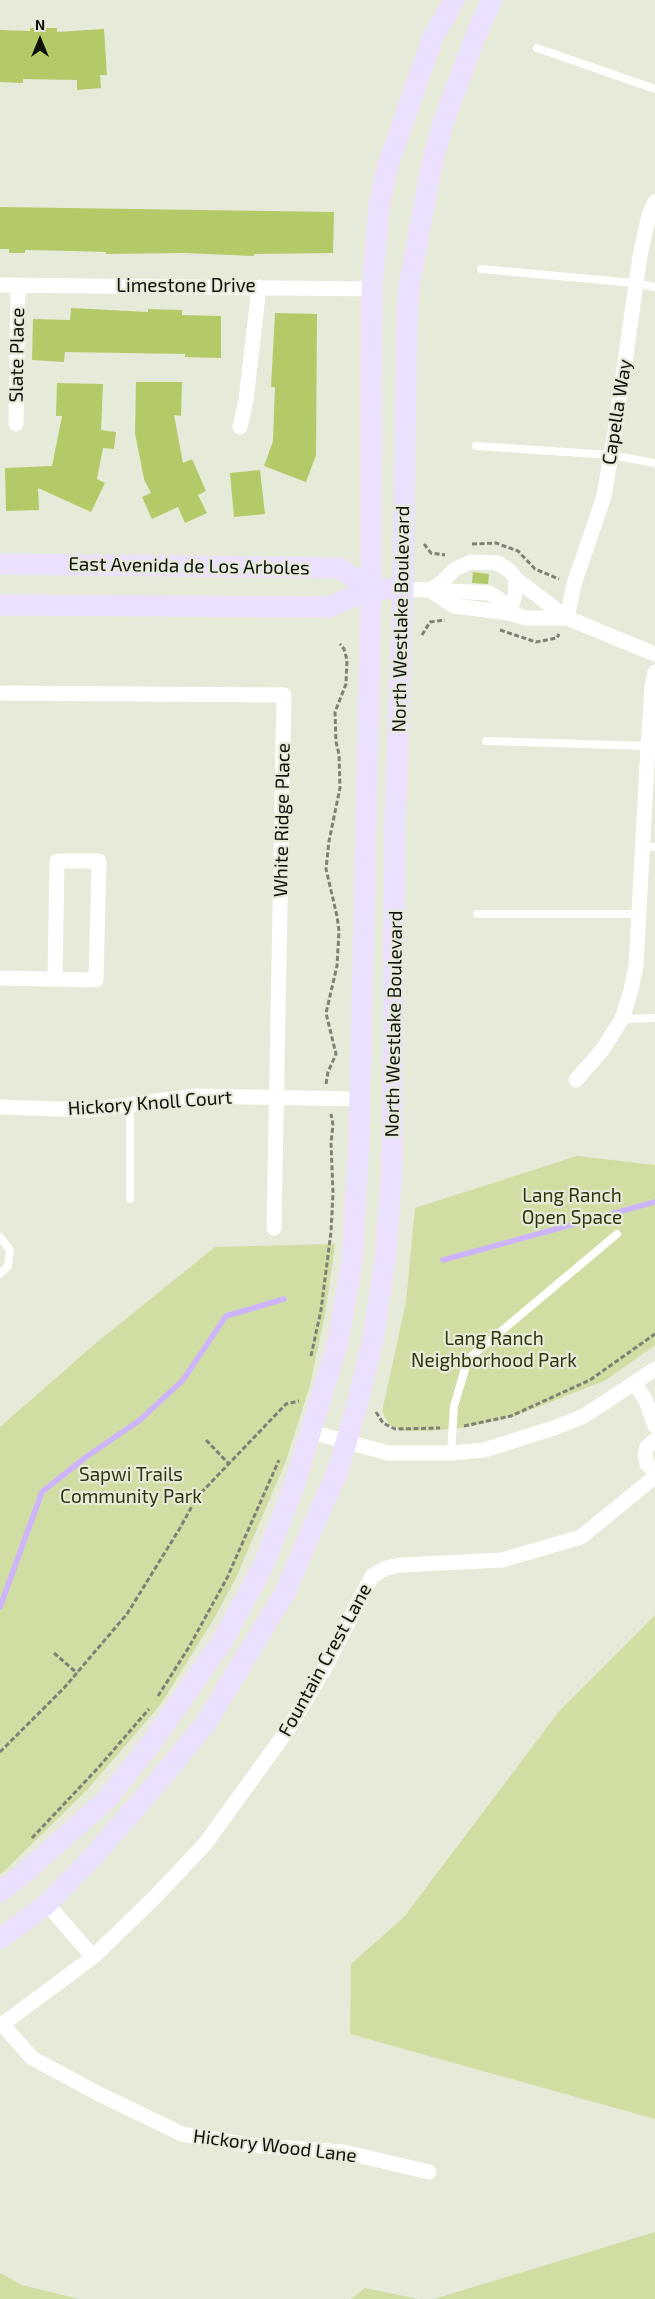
<!DOCTYPE html>
<style>
body{margin:0}
#map{position:relative;width:655px;height:2299px;overflow:hidden;background:#e5ead9;font-family:"Exo 2",sans-serif}
canvas{display:block}
.north{position:absolute;left:15px;top:15px;width:50px;height:50px;-webkit-text-stroke:4px #e5ead9;paint-order:stroke;rotate:0deg;font-size:14px;font-weight:700;line-height:20px;text-align:center;color:#0f110b}
.north::after{content:'';display:block;margin:auto;width:18px;height:22px;background:#0f110b;clip-path:polygon(50% 0,100% 100%,50% 72%,0 100%)}
</style>
<div id="map">
<canvas width="655" height="2299"></canvas>
<div class="north">N</div>
</div>
<script>
const ctx = document.querySelector('canvas').getContext('2d');
ctx.lineJoin = 'round';
function fill(path, color) { ctx.fillStyle = color; ctx.fill(path, 'evenodd'); }
const toPath = rows => new Path2D(rows.map(r => 'M' + r).join(''));
function strokePath(path, color, width, dash) { ctx.strokeStyle = color; ctx.lineWidth = width; ctx.lineCap = dash ? 'butt' : 'round'; ctx.setLineDash(dash || []); ctx.stroke(path); }
function write(font, color, halo, rows, align = 'center') {
  ctx.font = font + ' "Exo 2",sans-serif'; ctx.lineWidth = 4.5; ctx.setLineDash([]); ctx.textBaseline = 'middle'; ctx.strokeStyle = halo; ctx.fillStyle = color; for (const [text, x, y, turn = 0] of rows) {
    ctx.save(); ctx.translate(x, y); ctx.rotate((+turn || 0) * Math.PI / 180); ctx.textAlign = isNaN(turn) ? turn : align; if (halo) ctx.strokeText(text, 0, 0); ctx.fillText(text, 0, 0); ctx.restore();
  }
}
fill(toPath([
 [577,1156,655,1165,655,1345,606,1380,513,1417,468,1427,431,1431,403,1431,390,1425,382,1412,406,1302,415,1208],
 [335,1244,325,1315,310,1385,286,1461,235,1580,212,1622,161,1704,87,1790,0,1875,0,1427,96,1343,215,1247],
 [655,1615,655,2119,350,2034,351,1964,404,1917,560,1710],
 [655,2232,655,2299,434,2299],
 [0,2273,22,2285,79,2299,0,2299],
 [365,2288,418,2299,351,2299]
]), '#d0dea4');
strokePath(toPath([
 [443,1260,655,1202],
 [0,1607,42,1492,86,1457,140,1420,183,1380,226,1316,284,1299]
]), '#ceb5fb', 5.5);
fill(toPath([
 [30,28,57,28,57,32,104,29,107,75,100,75,101,88,77,90,77,80,23,79,23,83,0,82,0,30,30,31],
 [0,207,334,212,333,253,254,254,254,256,185,253,106,254,106,252,72,251,25,250,25,253,9,253,9,249,0,249],
 [71,308,148,312,148,309,182,310,182,315,221,316,221,358,185,357,185,354,65,352,64,362,32,360,33,319,70,320],
 [275,313,317,314,316,455,306,482,264,466,273,441,275,387,271,387],
 [136,382,182,382,181,416,174,415,183,463,192,459,206,491,198,495,207,513,185,523,178,507,152,519,142,497,151,493,144,479,135,433],
 [57,383,103,384,101,430,116,432,114,449,103,448,97,479,105,483,91,512,38,488,39,510,6,511,5,468,52,466,62,416,56,416],
 [260,470,265,514,234,517,230,473],
 [473,572,489,574,488,584,472,583]
]), '#b4ca68');
strokePath(toPath([
 [424,544,431,553,445,555],
 [472,544,496,543,518,551,535,569,559,579],
 [500,630,536,642,557,638,559,634],
 [422,635,430,622,445,620],
 [326,1084,328,1072,336,1054,326,1013,337,966,339,931,337,916,326,869,329,841,340,788,339,754,336,742,335,712,346,684,347,660,344,649,340,644],
 [311,1356,321,1310,331,1232,333,1193,331,1143,333,1125,331,1114],
 [376,1412,383,1423,395,1429,440,1428],
 [464,1426,511,1416,590,1380,655,1334],
 [206,1440,229,1464],
 [54,1653,77,1673],
 [158,1696,189,1647,227,1578,279,1460],
 [0,1752,64,1688,127,1614,180,1528,197,1497,286,1404,299,1401],
 [32,1838,98,1768,149,1709]
]), '#7e8175', 3, [5, 2.5]);
strokePath(toPath([
 [537,48,655,89],
 [481,269,635,283,655,287],
 [476,446,611,455,655,463],
 [486,741,648,746],
 [642,847,655,847],
 [477,914,639,914],
 [622,1019,655,1018],
 [130,1105,130,1199],
 [0,1237,10,1250,8,1266,0,1274],
 [451,1453,454,1406,468,1359,617,1234]
]), '#fff', 8);
strokePath(toPath([
 [0,285,372,289],
 [16,424,18,286],
 [240,427,246,400,259,287],
 [403,589,430,590,454,606,509,613,526,618,567,618],
 [430,590,440,584,455,569,471,562,498,563,511,572,516,579,567,618,655,654],
 [431,590,489,593,498,598,509,613],
 [509,613,515,595,516,579],
 [567,618,574,584,604,496,615,432,640,256,649,215,655,202],
 [0,693,284,695,274,1228],
 [0,978,96,980,99,861,57,861,55,979],
 [576,1080,603,1049,622,1019,631,990,636,966,648,746,652,688,655,672],
 [0,1107,88,1110,195,1096,360,1099],
 [634,1383,645,1399,655,1426],
 [311,1432,388,1453,451,1453,484,1450,554,1428,584,1416,655,1369],
 [655,1440,647,1447,645,1453,647,1464,655,1471],
 [47,1904,93,1957],
 [3,2025,32,2058,99,2094,182,2134,250,2145,344,2152,429,2172],
 [0,2026,93,1957,156,1896,205,1844,289,1728,323,1671,372,1576,386,1568,401,1565,502,1560,581,1537,652,1479,655,1473]
]), '#fff', 15);
strokePath(toPath([
 [0,564,339,568,371,589],
 [0,605,329,607,371,589,403,589],
 [0,1892,22,1875,106,1800,150,1745,223,1640,264,1564,293,1489,338,1342,352,1261,359,1143,371,589,372,289,379,206,388,165,432,39,454,0],
 [0,1939,47,1904,91,1859,151,1790,206,1723,284,1594,338,1470,357,1405,373,1339,386,1253,392,1167,395,819,403,589,407,316,409,286,431,168,443,123,478,29,492,0]
]), '#ece0ff', 21);
write('19px', '#0f110b', '#e5ead9', [
 ["Limestone Drive",186,286],
 ["Slate Place",17,355,-89],
 ["Capella Way",617,412,-81],
 ["East Avenida de Los Arboles",189,566,1],
 ["North Westlake Boulevard",401,619,-89],
 ["White Ridge Place",282,820,-89],
 ["North Westlake Boulevard",394,1024,-89],
 ["Hickory Knoll Court",150,1103,-4],
 ["Fountain Crest Lane",325,1660,-61],
 ["Hickory Wood Lane",275,2146,7]
]);
write('19px', '#2e360c', '#e5ead9', [
 ["Lang Ranch",572,1196],
 ["Open Space",572,1218],
 ["Lang Ranch",494,1339],
 ["Neighborhood Park",494,1361],
 ["Sapwi Trails",131,1475],
 ["Community Park",131,1497]
]);
</script>
